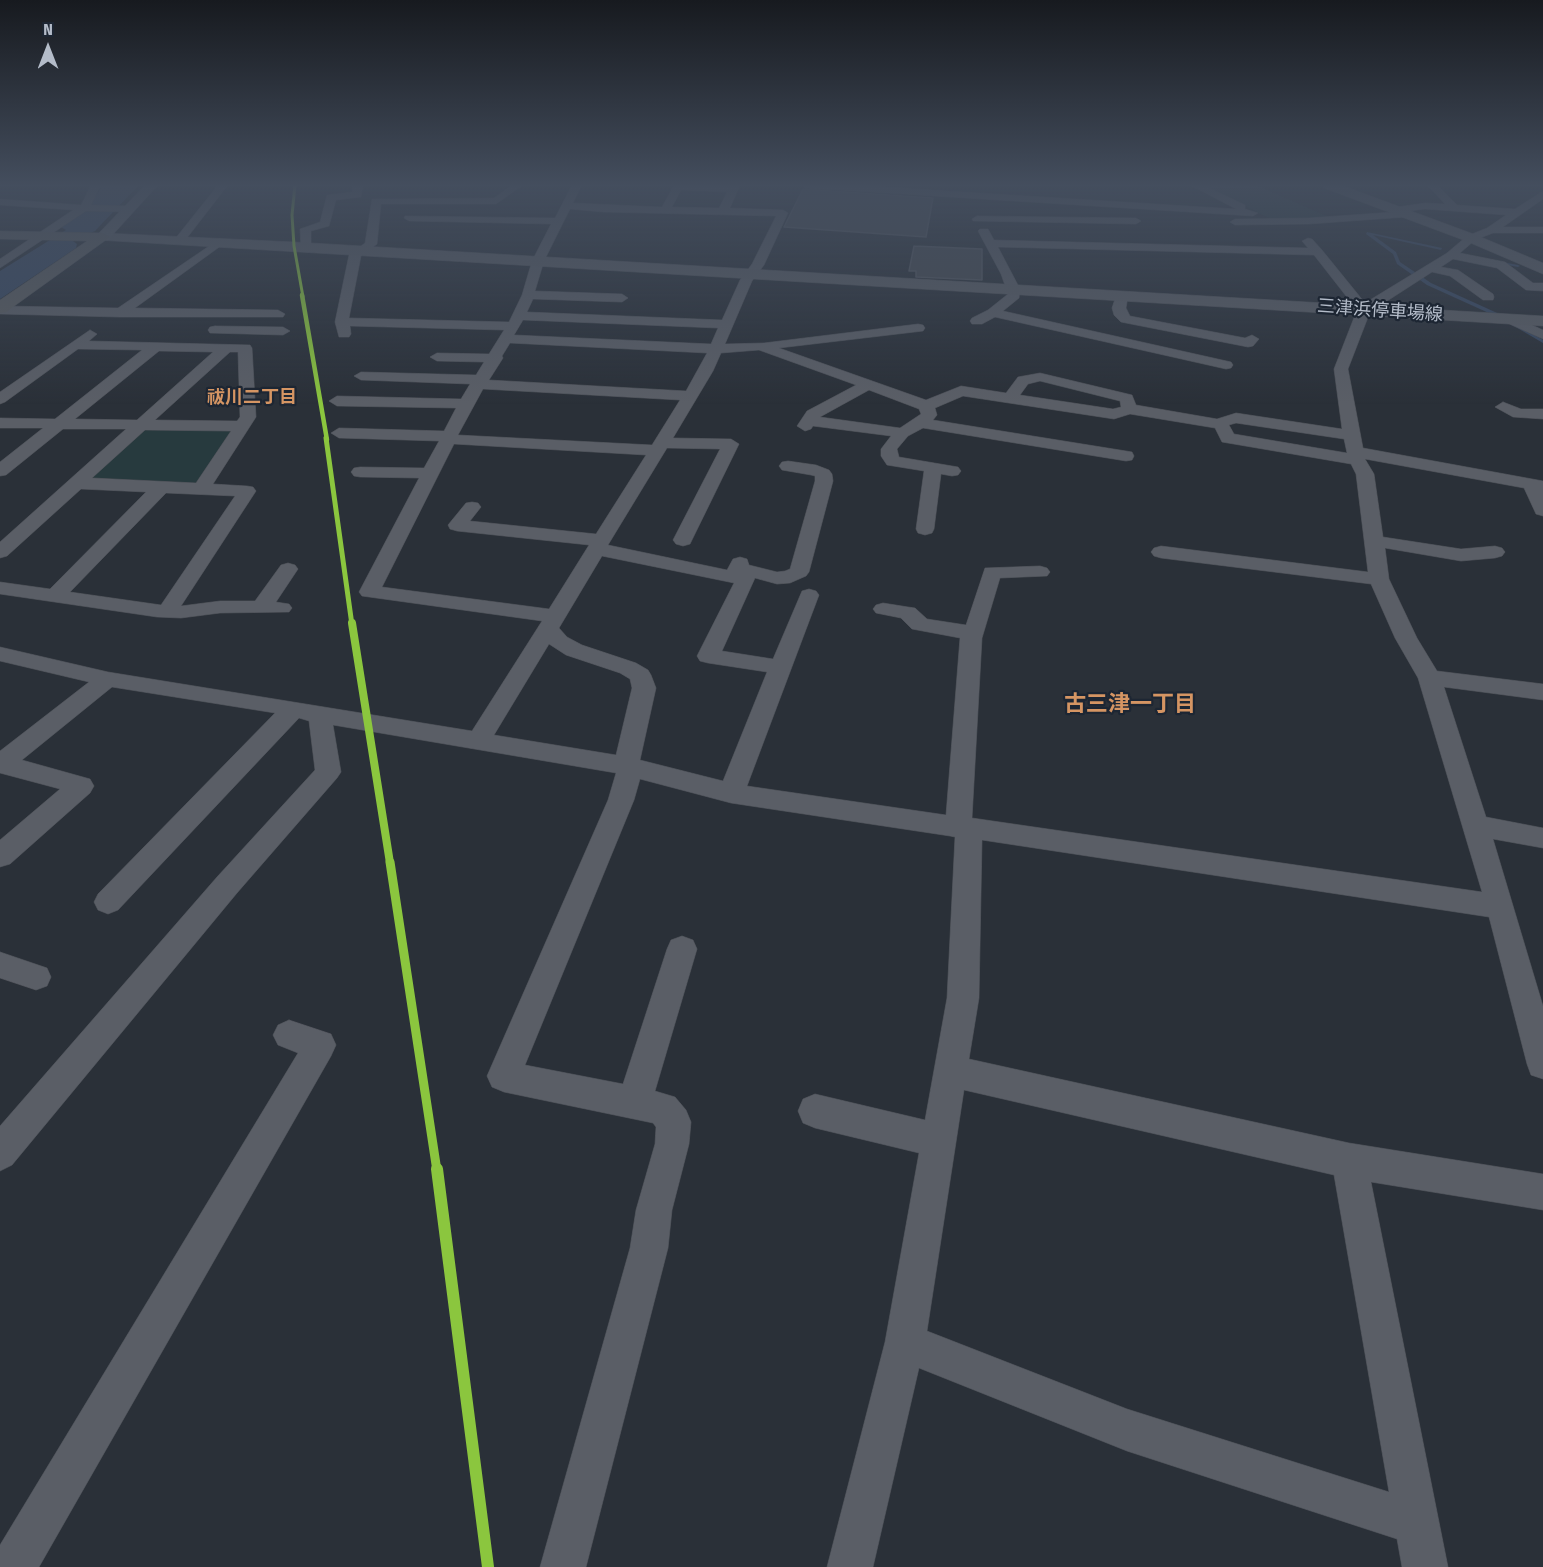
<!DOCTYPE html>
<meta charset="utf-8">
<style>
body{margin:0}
#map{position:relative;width:1543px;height:1567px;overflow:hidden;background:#2a3038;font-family:"Fira Sans Condensed",sans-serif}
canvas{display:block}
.north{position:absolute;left:18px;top:18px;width:60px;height:60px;-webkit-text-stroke:4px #1d2633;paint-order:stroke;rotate:0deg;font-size:16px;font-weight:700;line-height:24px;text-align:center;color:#b4bcc9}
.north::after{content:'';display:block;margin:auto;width:21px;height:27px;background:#b4bcc9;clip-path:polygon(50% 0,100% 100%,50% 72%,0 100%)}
</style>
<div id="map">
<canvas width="1543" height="1567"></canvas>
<div class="north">N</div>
</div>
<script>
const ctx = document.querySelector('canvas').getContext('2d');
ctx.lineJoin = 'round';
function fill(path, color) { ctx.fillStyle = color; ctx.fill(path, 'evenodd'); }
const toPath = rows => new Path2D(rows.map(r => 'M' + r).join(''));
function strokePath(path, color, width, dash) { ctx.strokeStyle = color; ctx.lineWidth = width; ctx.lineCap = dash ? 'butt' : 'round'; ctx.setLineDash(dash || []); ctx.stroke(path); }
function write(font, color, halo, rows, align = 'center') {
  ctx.font = font + ' "Fira Sans Condensed","Noto Sans JP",sans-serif'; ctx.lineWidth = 4.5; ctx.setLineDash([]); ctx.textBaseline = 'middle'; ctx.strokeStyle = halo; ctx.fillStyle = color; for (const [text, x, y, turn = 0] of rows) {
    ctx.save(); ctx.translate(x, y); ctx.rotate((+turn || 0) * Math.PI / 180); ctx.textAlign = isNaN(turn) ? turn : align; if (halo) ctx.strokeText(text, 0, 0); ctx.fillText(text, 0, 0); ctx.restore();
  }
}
fill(toPath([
 [1202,185,1256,185,1331,218,1275,221],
 [144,426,234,428,197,485,83,480]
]), '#273a3e');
fill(toPath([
 [103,185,139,185,95,231,73,241,77,244,76,248,0,299,0,271,66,230,61,227,89,206]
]), '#384963');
fill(toPath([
 [1367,232,1442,248,1441,250,1373,235,1396,252,1400,262,1431,283,1506,317,1543,340,1543,343,1502,319,1427,285,1397,264,1393,254,1366,234,1367,232],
 [1497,261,1518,265,1520,266,1518,267,1496,263,1497,261]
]), '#384963');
const building = toPath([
 [803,189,933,198,926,237,784,227,803,189],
 [914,246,982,249,982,280,916,277,916,271,909,271,914,246]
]);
fill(building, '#444950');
strokePath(building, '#52575f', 1.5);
const street = toPath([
 [91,185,101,185,91,205,130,206,135,209,130,212,86,211,0,268,0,259,73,210,0,205,0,199,81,205,91,185],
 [218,185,228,185,183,243,175,243,175,239,218,185],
 [353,185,363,185,361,197,336,200,329,226,311,231,311,247,309,249,301,249,300,229,320,222,327,195,352,192,353,185],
 [512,185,523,185,496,204,381,204,377,244,361,256,349,318,509,322,522,295,532,261,551,224,409,221,404,218,405,216,555,218,572,185,582,185,573,203,662,207,674,185,740,185,730,208,783,210,788,213,764,265,752,281,725,344,764,343,918,324,923,325,925,328,923,331,779,348,926,400,961,386,1006,393,1018,377,1040,373,1132,395,1136,405,1217,419,1236,413,1342,429,1334,369,1357,310,1314,255,998,247,1020,289,1019,298,1003,311,1231,362,1233,365,1231,368,1226,369,995,317,982,324,972,324,970,321,972,318,988,310,1008,294,1001,274,978,231,980,229,988,229,994,240,1308,248,1302,241,1308,238,1312,239,1322,250,1365,303,1447,253,1467,236,1487,228,1506,215,1425,209,1409,211,1411,214,1406,217,1309,224,1235,225,1230,222,1235,219,1309,218,1393,212,1393,208,1397,207,1425,203,1445,204,1427,185,1437,185,1457,205,1515,209,1543,191,1543,199,1503,227,1543,227,1543,233,1493,233,1475,240,1460,253,1505,262,1533,283,1543,283,1543,291,1526,290,1497,268,1453,259,1441,267,1458,270,1493,294,1494,297,1493,300,1483,300,1450,276,1432,272,1370,312,1348,369,1363,448,1543,481,1543,516,1536,514,1524,488,1365,459,1374,474,1383,537,1461,549,1495,546,1502,548,1505,552,1502,556,1495,558,1461,561,1385,548,1389,579,1417,638,1437,671,1543,684,1543,700,1444,687,1486,817,1543,828,1543,848,1493,839,1543,1006,1543,1079,1531,1075,1527,1064,1489,917,982,840,979,998,969,1059,1349,1143,1543,1174,1543,1210,1371,1182,1448,1567,1402,1567,1397,1539,1127,1451,919,1368,873,1567,827,1567,885,1342,919,1153,815,1128,803,1123,798,1111,803,1099,815,1094,925,1120,947,998,955,837,950,836,731,803,640,779,634,800,525,1065,623,1084,667,949,671,940,682,936,693,940,697,949,655,1091,675,1097,686,1110,691,1122,689,1144,672,1210,668,1248,586,1567,540,1567,630,1248,636,1210,655,1144,656,1127,653,1123,504,1092,492,1087,487,1076,608,800,616,773,333,725,341,772,337,778,237,893,12,1165,0,1171,0,1126,217,877,315,770,309,721,299,718,118,910,108,914,98,910,94,902,98,894,275,713,112,687,22,760,90,779,94,786,90,793,10,864,0,867,0,840,60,789,0,773,0,751,89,682,0,661,0,647,108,672,472,731,542,621,362,596,359,592,419,478,360,477,354,476,351,472,354,468,360,467,424,468,439,441,339,438,331,433,339,428,444,431,456,408,337,406,329,401,337,396,461,399,470,384,361,380,354,376,361,372,476,375,484,362,437,361,430,357,437,353,489,354,504,330,350,326,351,334,349,337,339,337,335,322,349,255,365,243,372,199,494,198,512,185],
 [681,190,727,192,719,208,672,207,681,190],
 [570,209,603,212,776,216,752,264,740,280,722,320,527,312,533,299,622,302,628,298,622,294,535,291,544,261,570,209],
 [523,320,718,328,711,344,514,335,523,320],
 [510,343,707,353,686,391,489,380,503,358,502,356,510,343],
 [759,350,856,385,807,411,797,426,805,431,811,429,813,426,891,436,881,449,881,456,887,465,924,471,916,529,918,533,925,535,932,533,934,529,941,474,952,476,958,475,961,471,958,467,952,466,899,457,897,449,908,436,923,428,1126,461,1132,460,1134,456,1132,452,1126,451,933,420,937,415,935,408,963,396,1114,419,1130,414,1215,428,1222,442,1351,464,1356,474,1368,572,1161,546,1154,548,1151,552,1154,556,1161,558,1371,584,1395,638,1418,678,1482,892,972,818,982,638,1000,578,1047,576,1050,572,1047,568,1040,566,985,568,966,625,927,619,915,608,908,607,883,603,876,605,873,609,876,613,901,618,912,629,960,638,946,815,747,786,819,595,816,591,809,589,802,591,773,659,722,651,755,578,777,584,790,583,806,576,809,572,833,481,832,474,829,470,816,465,788,461,782,462,779,466,782,470,811,475,815,476,815,481,790,569,785,571,777,572,749,565,747,559,740,557,733,559,727,570,608,545,667,448,720,449,673,540,676,544,683,546,690,544,739,444,731,439,673,438,713,371,721,353,759,350],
 [1040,381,1120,401,1121,407,1113,409,1020,395,1028,384,1040,381],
 [483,389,680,400,652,445,458,435,483,389],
 [869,390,919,409,921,414,900,428,820,417,869,390],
 [1236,423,1344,439,1347,453,1234,434,1229,425,1236,423],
 [454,444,646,455,596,534,470,521,481,507,478,503,472,502,466,503,448,525,450,529,457,531,589,545,549,609,382,587,454,444],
 [602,556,734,583,697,656,700,661,708,663,767,672,723,781,640,760,656,688,651,675,648,670,636,663,582,645,567,637,559,628,602,556],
 [549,644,566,655,620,673,630,679,632,688,616,755,494,735,549,644],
 [964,1090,1334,1175,1389,1492,1127,1409,927,1331,964,1090],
 [801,185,852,185,1236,209,1190,185,1203,185,1245,205,1245,209,1258,213,1253,216,806,188,801,185],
 [977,216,1136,218,1141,221,1136,224,973,221,972,219,977,216],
 [218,240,224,243,222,245,135,308,278,310,285,314,283,317,119,317,0,314,0,306,118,308,218,240],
 [1122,292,1128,296,1126,308,1130,316,1245,338,1252,335,1259,339,1253,346,1248,347,1121,322,1114,315,1112,308,1116,296,1122,292],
 [1510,315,1543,330,1543,339,1505,322,1503,319,1505,316,1510,315],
 [215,326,283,327,290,331,283,335,210,333,208,330,210,327,215,326],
 [90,330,97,334,89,341,250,345,252,348,256,417,213,484,247,486,253,487,256,491,181,606,220,601,255,601,281,565,288,563,295,565,298,569,276,602,289,604,292,608,289,612,220,613,181,618,157,617,0,594,0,582,50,589,146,492,81,489,7,556,0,558,0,542,126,429,63,429,6,475,0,476,0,462,43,428,0,428,0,418,55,419,142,350,78,349,5,402,0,404,0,392,90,330],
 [159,351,213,352,137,420,75,419,159,351],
 [230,352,238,352,240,417,237,421,155,420,230,352],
 [145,430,231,431,196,483,92,478,145,430],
 [166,493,235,496,161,605,70,592,166,493],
 [1503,402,1521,409,1543,409,1543,419,1513,417,1495,407,1503,402],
 [0,952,47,968,51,977,47,986,36,990,0,978,0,952],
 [289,1020,331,1034,336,1045,331,1056,39,1567,0,1567,0,1545,298,1053,278,1045,273,1035,278,1025,289,1020]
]);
const secondary = toPath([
 [1323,185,1341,185,1476,235,1543,263,1543,274,1466,241,1324,188,1323,185],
 [103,233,294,242,1543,316,1543,326,98,240,96,237,98,234,103,233]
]);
const primary = toPath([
 [145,185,158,185,108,240,98,240,96,237,98,234,145,185]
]);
const highway = toPath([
 [0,231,103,233,110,237,6,312,0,313,0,300,87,241,0,239,0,231]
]);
strokePath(street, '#484c53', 1);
strokePath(secondary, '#484c53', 1);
strokePath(primary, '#484c55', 1);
strokePath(highway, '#474c53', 1);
fill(street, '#5a5e66');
fill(secondary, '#595d64');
fill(primary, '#5c6168');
fill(highway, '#5a5d60');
strokePath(toPath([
 [295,185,292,215,294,246,303,297]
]), '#8bc63e', 3);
strokePath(toPath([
 [302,295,327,440]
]), '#8bc63e', 4.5);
strokePath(toPath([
 [326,438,352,625]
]), '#8bc63e', 5);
strokePath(toPath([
 [352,623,390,863]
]), '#8bc63e', 8);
strokePath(toPath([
 [390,862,437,1171]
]), '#8bc63e', 9);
strokePath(toPath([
 [437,1169,488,1567]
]), '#8bc63e', 12);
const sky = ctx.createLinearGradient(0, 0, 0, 404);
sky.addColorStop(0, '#171a1f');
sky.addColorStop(0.46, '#444e5e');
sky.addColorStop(1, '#444e5e00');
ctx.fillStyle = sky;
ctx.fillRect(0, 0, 1543, 404);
write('18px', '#b4bcc9', '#1d2633', [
 ["三津浜停車場線",1380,311,4]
]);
write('bold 18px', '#d59563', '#1d2633', [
 ["祓川二丁目",252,398]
]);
write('bold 22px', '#d59563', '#1d2633', [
 ["古三津一丁目",1130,705]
]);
</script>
